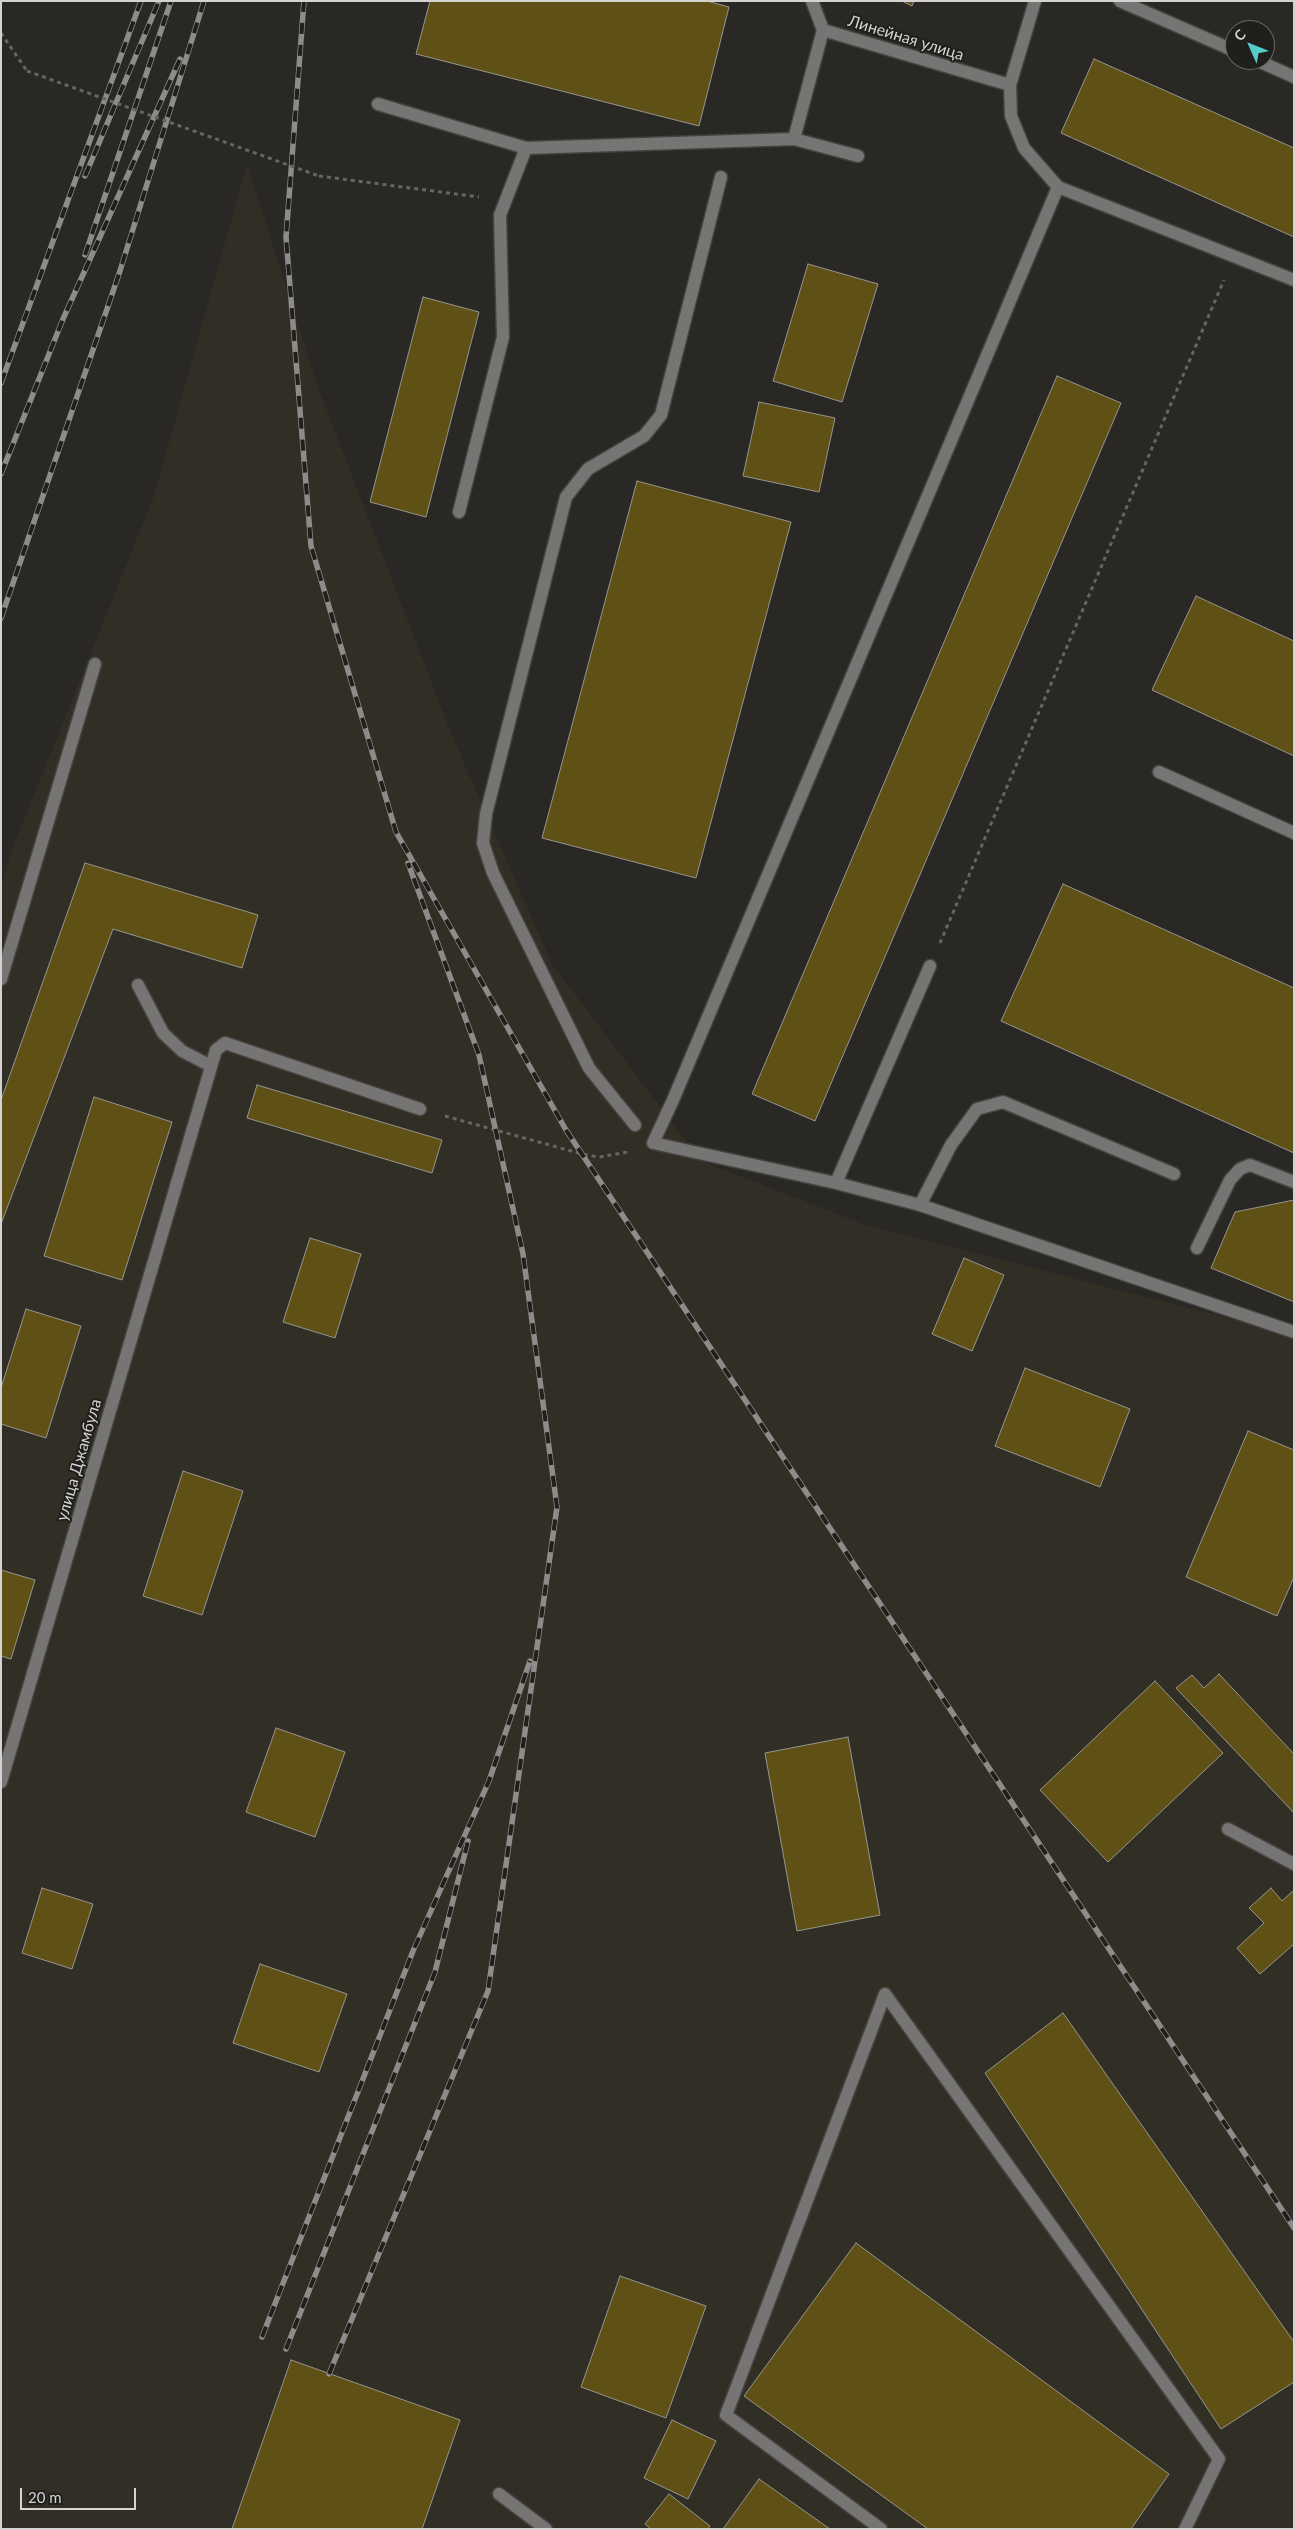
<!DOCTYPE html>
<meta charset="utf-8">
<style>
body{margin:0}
#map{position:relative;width:1295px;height:2530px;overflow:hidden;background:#292825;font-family:Lato,sans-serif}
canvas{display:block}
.frame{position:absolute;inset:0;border:2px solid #d4d3d1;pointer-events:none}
.north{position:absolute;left:1225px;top:20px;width:50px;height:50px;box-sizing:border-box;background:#201f1b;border:1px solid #686764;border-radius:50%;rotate:314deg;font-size:14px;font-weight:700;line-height:20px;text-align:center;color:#d4d3d1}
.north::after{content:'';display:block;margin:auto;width:18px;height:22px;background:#53cdcb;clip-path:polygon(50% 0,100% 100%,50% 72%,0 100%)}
.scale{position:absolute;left:20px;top:2488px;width:116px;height:22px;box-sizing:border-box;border:2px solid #d4d3d1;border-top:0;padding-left:6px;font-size:15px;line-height:18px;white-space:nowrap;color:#d4d3d1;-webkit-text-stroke:4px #201f1b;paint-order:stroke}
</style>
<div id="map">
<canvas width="1295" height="2530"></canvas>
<div class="frame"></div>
<div class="north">С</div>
<div class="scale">20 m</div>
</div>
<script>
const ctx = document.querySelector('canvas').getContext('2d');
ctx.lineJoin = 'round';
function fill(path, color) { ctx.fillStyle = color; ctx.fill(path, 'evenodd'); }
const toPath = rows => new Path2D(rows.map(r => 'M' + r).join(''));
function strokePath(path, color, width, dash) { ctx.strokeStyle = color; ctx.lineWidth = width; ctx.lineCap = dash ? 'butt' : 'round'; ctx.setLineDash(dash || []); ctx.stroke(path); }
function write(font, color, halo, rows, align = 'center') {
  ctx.font = font + ' Lato,sans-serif'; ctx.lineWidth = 4; ctx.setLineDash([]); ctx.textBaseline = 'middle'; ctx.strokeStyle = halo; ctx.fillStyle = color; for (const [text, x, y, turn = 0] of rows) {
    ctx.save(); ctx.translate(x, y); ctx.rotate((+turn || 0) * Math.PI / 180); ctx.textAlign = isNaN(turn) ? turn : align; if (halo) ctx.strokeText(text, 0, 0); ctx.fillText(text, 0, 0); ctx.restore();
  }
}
fill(toPath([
 [247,164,319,390,451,733,552,964,701,1161,866,1225,1294,1335,1294,2529,1,2529,1,885,13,847,154,496]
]), '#312f25');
const building = toPath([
 [430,1,707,1,729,7,699,126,416,54,430,1],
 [902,1,914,1,912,6,902,1],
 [1094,59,1294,148,1294,237,1061,133,1094,59],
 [808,264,878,284,842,402,773,381,808,264],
 [423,297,479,312,426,517,370,502,423,297],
 [1057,376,1121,403,815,1121,752,1094,1057,376],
 [759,402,835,418,819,492,743,476,759,402],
 [637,481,791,522,696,878,542,838,637,481],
 [1196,596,1294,641,1294,756,1152,690,1196,596],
 [85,863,258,915,242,968,113,929,1,1224,1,1100,85,863],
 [1063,884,1294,988,1294,1153,1001,1021,1063,884],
 [257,1085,442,1140,432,1173,247,1118,257,1085],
 [94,1097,172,1122,122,1280,44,1256,94,1097],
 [1294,1200,1294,1302,1211,1268,1235,1212,1294,1200],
 [310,1238,361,1254,335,1338,283,1322,310,1238],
 [964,1258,1004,1275,972,1351,932,1334,964,1258],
 [26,1309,81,1326,46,1438,1,1424,1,1388,26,1309],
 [1025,1368,1130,1409,1100,1487,995,1446,1025,1368],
 [1248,1431,1294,1450,1294,1577,1277,1616,1186,1577,1248,1431],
 [183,1471,243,1491,202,1615,143,1596,183,1471],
 [1,1570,35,1580,11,1659,1,1656,1,1570],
 [1219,1674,1294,1754,1294,1813,1176,1688,1192,1675,1204,1688,1219,1674],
 [1155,1681,1223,1753,1108,1862,1040,1790,1155,1681],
 [276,1728,345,1752,315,1837,246,1812,276,1728],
 [848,1737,880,1915,797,1931,765,1753,848,1737],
 [42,1888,93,1904,72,1969,22,1953,42,1888],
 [1271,1888,1282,1901,1294,1890,1294,1944,1260,1974,1237,1948,1264,1923,1249,1908,1271,1888],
 [260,1964,347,1994,319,2072,233,2043,260,1964],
 [1063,2013,1294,2342,1294,2382,1221,2429,985,2073,1063,2013],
 [856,2243,1169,2474,1131,2529,928,2529,744,2396,856,2243],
 [620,2276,706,2306,666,2418,581,2387,620,2276],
 [291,2360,460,2420,422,2529,232,2529,291,2360],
 [672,2420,716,2441,688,2499,644,2478,672,2420],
 [759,2479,830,2529,723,2529,759,2479],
 [669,2494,710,2526,708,2529,651,2529,645,2524,669,2494]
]);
fill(building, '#5f5016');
strokePath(building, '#969590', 1);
const minor = toPath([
 [812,1,823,30,1010,85],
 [1035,1,1010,85,1011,116,1024,148,1058,187,1294,280],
 [1120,1,1235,51],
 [1256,60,1294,77],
 [378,104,526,148],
 [794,139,858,156],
 [1058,187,673,1100,653,1143,836,1183,920,1205,1294,1332],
 [459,512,503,337,500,215,526,148,794,139,823,30],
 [1159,772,1294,833],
 [1,979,95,664],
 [138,985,163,1033,182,1051,211,1066],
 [635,1125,589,1068,493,873,483,843,486,814,566,497,588,469,644,436,661,415,721,177],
 [836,1183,930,966],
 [920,1205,951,1145,977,1109,1003,1102,1174,1174],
 [1197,1248,1230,1180,1240,1169,1250,1165,1294,1182],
 [1,1782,216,1050,225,1043,420,1109],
 [1228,1829,1294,1864],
 [499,2494,546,2529],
 [881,2529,726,2415,885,1994,1219,2459,1185,2529]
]);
strokePath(minor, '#444341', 15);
strokePath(toPath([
 [1,33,27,71],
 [319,176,479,197],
 [940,943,1224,280],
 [445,1116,582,1154,599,1157,628,1152]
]), '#666563', 3, [4, 4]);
strokePath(minor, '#777574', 12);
const rail = toPath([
 [304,1,286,237,311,546,396,832,566,1130,1294,2228],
 [85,176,159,1],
 [85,255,171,1],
 [1,383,141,1],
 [1,474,63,319,180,59],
 [1,618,119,274,204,1],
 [262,2337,413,1951,489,1781,530,1661],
 [286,2349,435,1972,468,1841],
 [329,2374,488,1991,557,1507,523,1254,479,1055,408,863]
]);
strokePath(rail, '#8d8c8a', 5.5);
strokePath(rail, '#201f1b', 4, [11]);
strokePath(toPath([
 [27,71,319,176]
]), '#666563', 3, [4, 4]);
write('16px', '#d4d3d1', '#201f1b', [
 ["Линейная улица",906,38,17],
 ["улица Джамбула",79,1460,-74]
]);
</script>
